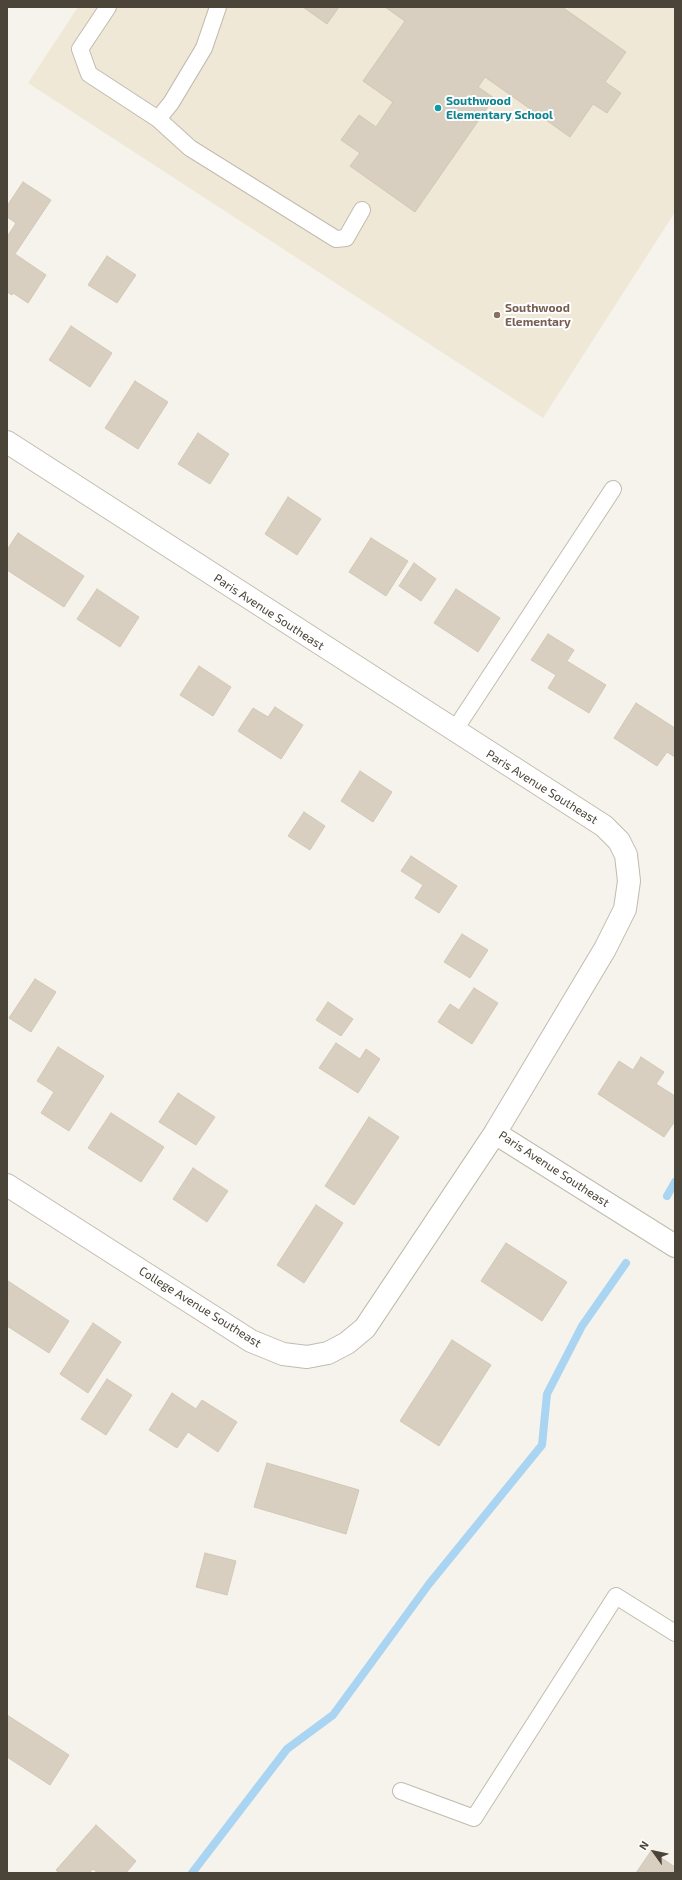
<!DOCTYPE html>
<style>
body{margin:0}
#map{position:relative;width:682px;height:1880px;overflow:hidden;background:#f6f3ec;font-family:"Exo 2",sans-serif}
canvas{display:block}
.frame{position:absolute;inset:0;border:8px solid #4b4439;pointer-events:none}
.north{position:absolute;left:634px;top:1832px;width:40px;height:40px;-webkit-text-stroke:3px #fff;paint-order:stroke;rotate:303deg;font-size:11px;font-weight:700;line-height:16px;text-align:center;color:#4b4439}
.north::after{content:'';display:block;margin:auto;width:14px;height:18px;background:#4b4439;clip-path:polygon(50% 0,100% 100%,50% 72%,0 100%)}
</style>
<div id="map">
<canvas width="682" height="1880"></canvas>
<div class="frame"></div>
<div class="north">N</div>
</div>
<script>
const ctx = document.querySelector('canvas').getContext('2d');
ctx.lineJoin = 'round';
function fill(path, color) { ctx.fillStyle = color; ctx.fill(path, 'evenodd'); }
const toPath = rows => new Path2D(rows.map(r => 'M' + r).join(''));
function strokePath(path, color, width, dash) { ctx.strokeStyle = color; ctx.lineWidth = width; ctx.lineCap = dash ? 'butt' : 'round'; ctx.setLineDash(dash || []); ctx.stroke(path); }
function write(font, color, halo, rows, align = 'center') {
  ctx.font = font + ' "Exo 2",sans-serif'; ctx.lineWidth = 4; ctx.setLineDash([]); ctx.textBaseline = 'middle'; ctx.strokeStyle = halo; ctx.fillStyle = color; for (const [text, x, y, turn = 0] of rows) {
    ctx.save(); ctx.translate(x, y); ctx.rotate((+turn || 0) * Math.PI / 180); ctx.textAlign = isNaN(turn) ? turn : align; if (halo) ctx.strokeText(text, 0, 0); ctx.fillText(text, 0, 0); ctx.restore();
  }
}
fill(toPath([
 [78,7,675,7,675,212,543,418,28,83]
]), '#efe8d6');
strokePath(toPath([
 [667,1196,675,1182],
 [192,1873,287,1749,333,1715,429,1584,542,1445,547,1394,582,1326,626,1263]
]), '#a9d4f2', 8);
const building = toPath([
 [303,7,339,7,327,24,303,7],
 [385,7,562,7,626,52,605,82,621,93,607,113,593,104,570,137,485,77,478,87,494,98,415,212,350,166,360,153,341,140,359,115,376,127,393,102,363,81,405,21,385,7],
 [23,182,51,200,15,254,46,275,28,303,13,293,12,295,7,292,7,237,16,223,7,217,7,206,23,182],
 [107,256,136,275,117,303,88,285,107,256],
 [71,326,112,353,90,387,49,360,71,326],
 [135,381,168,402,138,449,105,428,135,381],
 [198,433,229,454,210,484,178,464,198,433],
 [288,497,321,519,297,555,265,534,288,497],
 [18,533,84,576,64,607,7,570,7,550,18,533],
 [371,538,408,561,386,596,349,572,371,538],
 [414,563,436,579,421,601,399,586,414,563],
 [97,589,139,617,120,647,77,619,97,589],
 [456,589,500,618,478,652,434,623,456,589],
 [548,634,574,650,567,661,606,685,589,713,548,688,556,675,531,660,548,634],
 [199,666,231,687,213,716,180,695,199,666],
 [636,703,675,728,675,757,667,752,657,766,614,738,636,703],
 [275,707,303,725,281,759,238,731,253,708,268,717,275,707],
 [360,771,392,792,373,822,341,801,360,771],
 [304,812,325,826,310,850,288,836,304,812],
 [411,856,457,886,439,913,415,898,423,885,401,871,411,856],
 [462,934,488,950,470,978,444,962,462,934],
 [35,979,56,992,31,1032,9,1018,35,979],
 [474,988,498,1003,472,1044,438,1022,450,1004,459,1010,474,988],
 [328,1002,353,1019,341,1036,316,1020,328,1002],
 [336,1043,360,1059,366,1049,380,1059,358,1093,319,1068,336,1043],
 [58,1047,104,1076,69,1131,41,1113,54,1092,37,1081,58,1047],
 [641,1057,664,1072,656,1084,675,1096,675,1121,664,1137,598,1094,619,1061,633,1070,641,1057],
 [178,1093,215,1117,196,1145,159,1122,178,1093],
 [111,1113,164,1147,141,1182,88,1148,111,1113],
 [369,1117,399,1137,354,1205,325,1186,369,1117],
 [193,1168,228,1191,207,1222,173,1199,193,1168],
 [316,1205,343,1223,304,1283,277,1265,316,1205],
 [506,1243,567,1282,542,1321,481,1281,506,1243],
 [8,1281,69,1321,49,1353,7,1326,8,1281],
 [93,1323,121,1342,88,1393,60,1374,93,1323],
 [452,1340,491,1365,439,1446,400,1421,452,1340],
 [107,1379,132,1395,106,1435,81,1419,107,1379],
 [172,1393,196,1409,202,1400,237,1422,218,1452,188,1432,177,1448,149,1430,172,1393],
 [267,1463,359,1490,346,1534,254,1507,267,1463],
 [205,1553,236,1561,227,1595,196,1587,205,1553],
 [7,1715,69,1755,50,1785,7,1757,7,1715],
 [96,1825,136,1861,126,1873,98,1873,93,1869,89,1873,59,1873,56,1870,96,1825],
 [651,1851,675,1867,675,1873,636,1873,651,1851]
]);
fill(building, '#d8cfc1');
strokePath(building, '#d3c7b4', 1);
const service = toPath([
 [108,7,80,49,89,74,158,119,171,103,204,48,218,7],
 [158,119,190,148,336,239,346,238,362,210],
 [454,731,613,489],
 [401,1791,474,1818,616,1596,675,1633]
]);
const minor = toPath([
 [7,442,604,826,619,841,626,855,629,881,625,909,605,949,495,1133,365,1328,347,1343,328,1353,307,1357,283,1354,251,1341,7,1185],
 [495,1133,675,1246]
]);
strokePath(service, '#c2bbae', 18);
strokePath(minor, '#c2bbae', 24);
strokePath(service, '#fff', 16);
strokePath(minor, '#fff', 22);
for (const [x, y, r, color] of [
 [438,108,4,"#0f9aa8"],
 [497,315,4,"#8d6e63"]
]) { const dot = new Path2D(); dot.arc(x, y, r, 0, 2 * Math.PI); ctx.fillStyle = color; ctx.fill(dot); strokePath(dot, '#fff', 1.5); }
write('bold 12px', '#0d838f', '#fff', [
 ["Southwood",446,101],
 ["Elementary School",446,115]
], 'left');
write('bold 12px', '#785e54', '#fff', [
 ["Southwood",505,308],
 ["Elementary",505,322]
], 'left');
write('12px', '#4b4439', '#fff', [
 ["Paris Avenue Southeast",269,612,33],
 ["Paris Avenue Southeast",542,787,32],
 ["Paris Avenue Southeast",554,1169,33],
 ["College Avenue Southeast",200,1307,32]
]);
</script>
